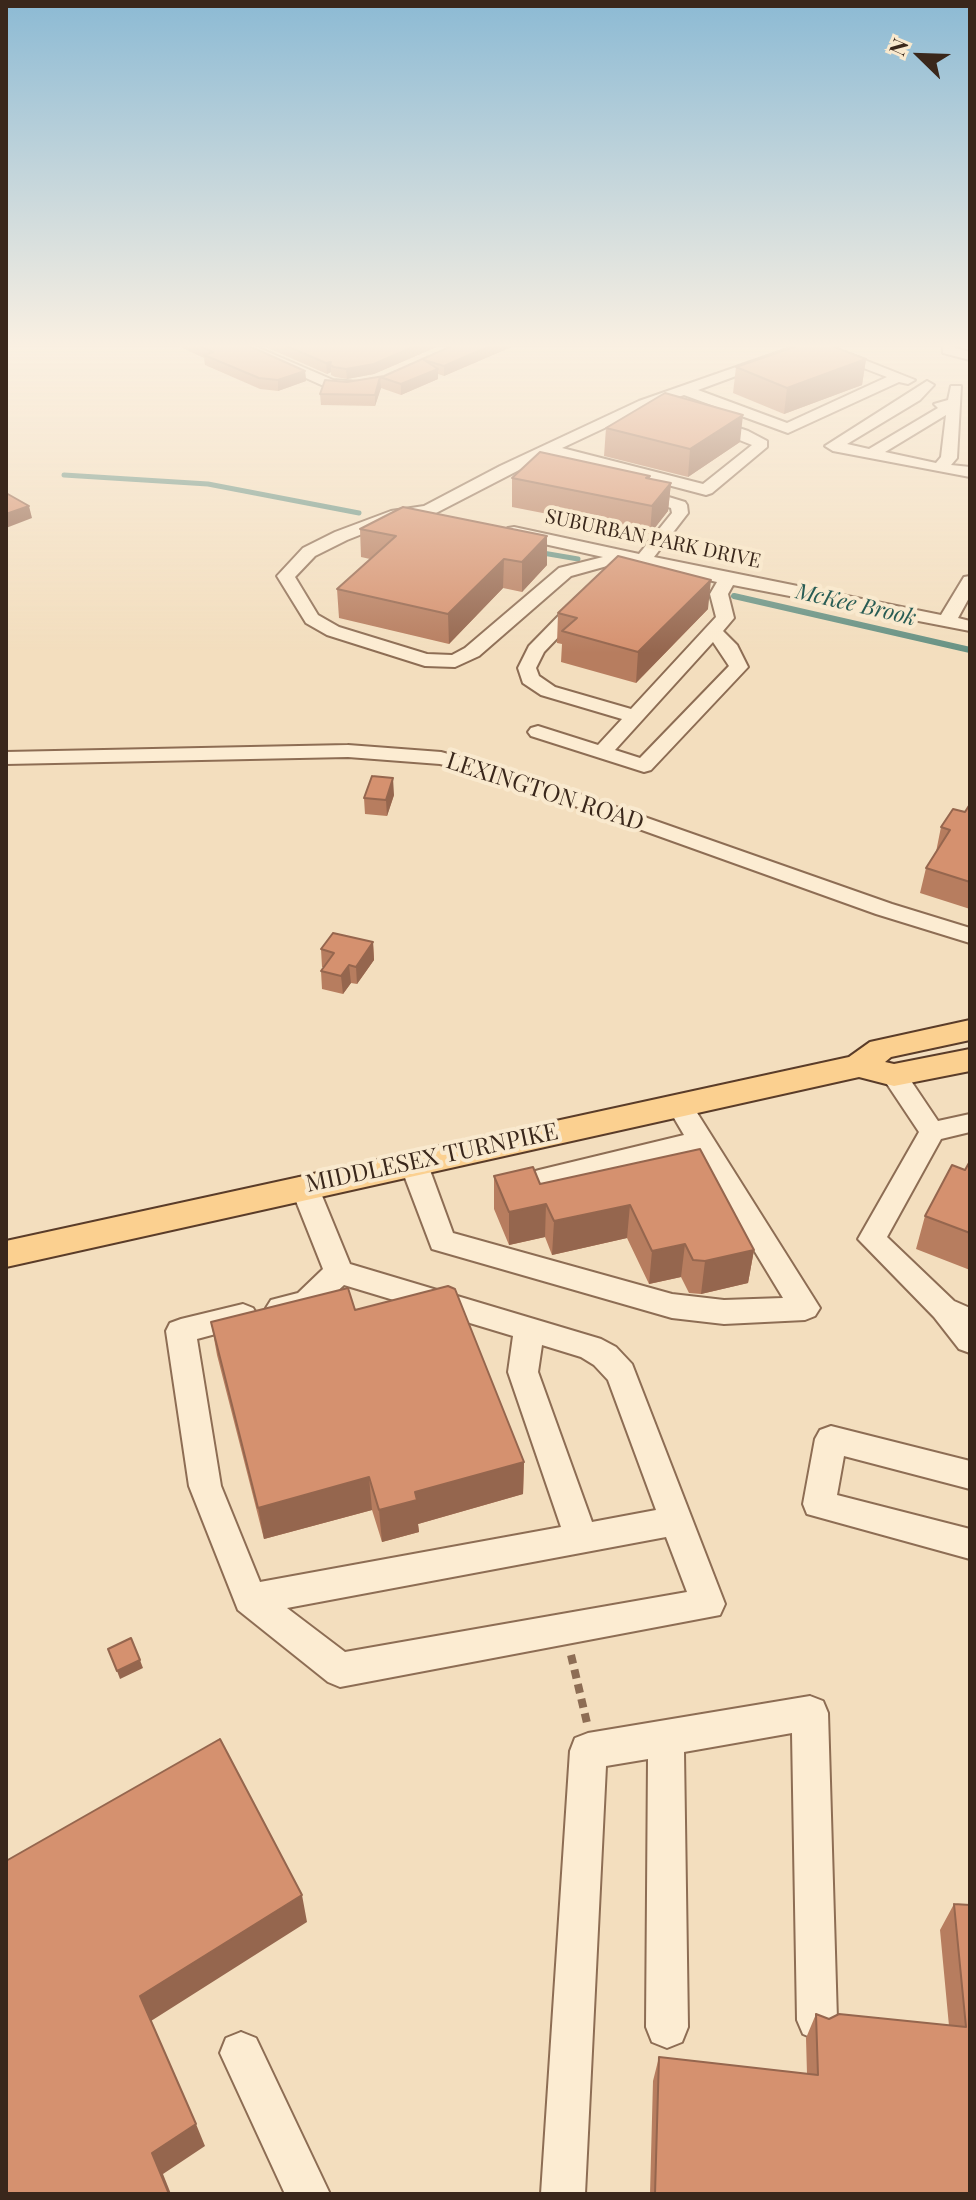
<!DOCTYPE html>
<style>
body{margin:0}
#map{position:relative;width:976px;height:2200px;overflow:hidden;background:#f3debe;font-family:"Playfair Display",serif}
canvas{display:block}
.frame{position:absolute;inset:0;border:8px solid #3a271b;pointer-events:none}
.north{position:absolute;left:880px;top:16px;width:80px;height:80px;-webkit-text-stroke:6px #f9e9ce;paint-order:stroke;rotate:293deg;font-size:22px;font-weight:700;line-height:32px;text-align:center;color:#3a271b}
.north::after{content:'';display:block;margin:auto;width:28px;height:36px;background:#3a271b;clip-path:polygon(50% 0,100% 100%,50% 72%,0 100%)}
</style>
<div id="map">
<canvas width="976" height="2200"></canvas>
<div class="frame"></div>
<div class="north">N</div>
</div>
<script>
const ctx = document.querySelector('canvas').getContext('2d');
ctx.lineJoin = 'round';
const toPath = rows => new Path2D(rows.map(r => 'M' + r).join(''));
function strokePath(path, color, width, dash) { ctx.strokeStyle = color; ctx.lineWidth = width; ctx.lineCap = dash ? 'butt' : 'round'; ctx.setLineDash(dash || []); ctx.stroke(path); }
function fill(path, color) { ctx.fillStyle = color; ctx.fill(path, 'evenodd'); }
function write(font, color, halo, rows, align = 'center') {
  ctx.font = font + ' "Playfair Display",serif'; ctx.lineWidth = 8; ctx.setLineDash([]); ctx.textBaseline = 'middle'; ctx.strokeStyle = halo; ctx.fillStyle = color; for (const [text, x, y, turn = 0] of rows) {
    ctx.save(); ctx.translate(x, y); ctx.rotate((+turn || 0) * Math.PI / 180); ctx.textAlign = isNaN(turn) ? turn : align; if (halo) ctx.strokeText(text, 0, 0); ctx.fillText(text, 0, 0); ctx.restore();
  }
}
strokePath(toPath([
 [64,475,208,484,359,513],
 [537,552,578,559]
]), '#689284', 5);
strokePath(toPath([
 [734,596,970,650]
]), '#689284', 6);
const minor = toPath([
 [232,345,252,345,333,380,360,382,367,386,360,390,326,387,232,345],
 [799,345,820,345,698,390,787,423,887,377,827,354,827,348,832,347,915,380,908,384,899,382,788,433,684,395,649,407,562,448,703,484,752,445,702,425,702,419,712,419,748,431,767,441,767,447,712,493,706,495,550,454,434,514,400,519,347,540,315,556,295,577,318,615,339,627,427,654,452,655,465,648,559,568,603,557,508,536,506,532,508,528,514,527,639,554,672,513,671,508,630,495,628,492,636,487,685,502,687,505,688,513,654,557,941,615,964,577,970,576,970,596,958,618,970,621,970,631,733,585,728,594,734,618,723,631,737,645,748,667,651,770,644,772,531,736,528,732,531,728,538,726,598,745,622,719,541,695,523,683,518,668,529,646,576,598,588,598,591,602,588,606,544,652,536,668,539,676,555,687,631,709,716,617,710,594,717,582,625,561,571,576,479,656,455,667,425,666,327,635,306,623,277,576,303,548,335,532,391,511,424,506,500,466,639,401,799,345],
 [713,642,729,666,640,758,615,750,713,642],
 [948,346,970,352,970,360,943,353,943,347,948,346],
 [927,381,934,385,920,400,847,444,869,449,938,408,934,404,948,400,951,386,961,386,957,458,951,465,970,467,970,477,833,451,825,446,927,381],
 [946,415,941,457,936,463,885,452,946,415],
 [348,745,441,752,522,774,892,904,970,928,970,943,876,914,508,782,440,764,348,757,6,764,6,752,348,745],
 [894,1066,903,1069,938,1121,970,1114,970,1132,941,1139,887,1237,954,1301,970,1308,970,1353,959,1349,934,1317,858,1239,919,1132,881,1075,885,1069,894,1066],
 [680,1097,689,1100,815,1300,820,1308,815,1316,805,1320,724,1324,672,1318,432,1249,399,1162,403,1155,413,1152,423,1155,427,1162,453,1233,672,1294,724,1300,783,1298,694,1151,539,1190,529,1187,525,1180,529,1173,539,1170,684,1135,667,1106,671,1100,680,1097],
 [304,1176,314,1179,318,1186,350,1264,601,1339,616,1347,632,1364,725,1604,720,1615,340,1687,328,1682,238,1610,189,1486,166,1331,170,1323,181,1319,243,1304,253,1308,258,1316,253,1324,197,1339,221,1486,260,1582,561,1527,508,1372,513,1336,344,1285,317,1310,281,1320,271,1316,266,1308,271,1300,298,1293,323,1269,290,1186,294,1179,304,1176],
 [542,1345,581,1357,594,1365,608,1380,656,1510,592,1522,538,1372,542,1345],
 [666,1537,687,1592,345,1652,287,1608,666,1537],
 [831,1426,970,1461,970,1489,844,1456,837,1495,970,1529,970,1559,807,1514,803,1504,815,1439,820,1430,831,1426],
 [810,1696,823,1701,828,1713,837,2020,831,2034,817,2040,803,2034,797,2020,792,1733,684,1752,688,2027,682,2042,667,2048,652,2042,646,2027,648,1759,606,1766,585,2194,541,2194,570,1751,575,1738,588,1733,810,1696],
 [241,2032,256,2038,330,2194,285,2194,220,2053,226,2038,241,2032]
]);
const major = toPath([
 [970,1020,970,1040,891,1057,885,1062,894,1064,970,1049,970,1071,894,1086,859,1077,6,1267,6,1241,849,1057,870,1042,970,1020]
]);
strokePath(minor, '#8d6d54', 4);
strokePath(major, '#5a3c29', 4);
strokePath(toPath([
 [571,1655,587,1723]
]), '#8d6d54', 8, [9, 6]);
fill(minor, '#fcecd2');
fill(major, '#fbd090');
fill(toPath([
 [176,345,247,345,305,371,306,381,278,391,260,389,205,365,204,358],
 [261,345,441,345,374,374,347,379,335,377,331,375,331,372,327,374],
 [454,345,516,345,444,376,438,374,438,379,401,395,381,388,375,406,321,405,320,394,347,382,384,376],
 [866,359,862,385,784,414,733,393,736,367],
 [606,428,740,442,688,477,604,456],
 [650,476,650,479,671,483,668,511,650,534,512,507,512,478],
 [360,529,547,536,547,565,522,592,503,588,449,644,339,618,337,589,370,559,361,557],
 [708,609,636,683,561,662,562,644,557,643,558,613],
 [394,795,387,816,365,814,364,798],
 [970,804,970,909,920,893,926,868,936,852,941,827,965,812],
 [373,942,374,960,357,984,351,983,343,994,322,989,321,971,324,967,322,967,321,949],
 [700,1149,754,1250,748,1283,701,1294,689,1293,681,1277,649,1284,627,1238,552,1255,545,1237,509,1245,494,1209,494,1176,540,1184],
 [970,1161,970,1270,916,1249,925,1216,965,1170],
 [355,1310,524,1462,523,1494,418,1524,419,1532,382,1542,372,1510,264,1539,217,1355,211,1322],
 [954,1904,970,1905,970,2194,650,2194,653,2081,659,2057,807,2074,806,2038,816,2014,829,2019,949,2026,940,1930]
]), '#b77d5f');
fill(toPath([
 [417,345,441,345,374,374,347,379,346,369],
 [492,345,516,345,444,376,444,366],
 [866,359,862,385,784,414,787,388],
 [331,362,331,372,327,374,326,363],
 [438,369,438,379,401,395,401,384],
 [305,371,306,381,278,391,278,380],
 [380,377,381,388,375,406,375,395],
 [743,415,740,442,688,477,690,449],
 [671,483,668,511,650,534,652,506],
 [29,506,32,518,6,528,6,514],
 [547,536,547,565,522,592,522,562],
 [504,559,503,588,449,644,448,614],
 [711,580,708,609,636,683,638,652],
 [393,778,394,795,387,816,386,800],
 [373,942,374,960,357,984,356,967],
 [349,965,351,983,343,994,341,976],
 [546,1204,545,1237,509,1245,509,1212],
 [630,1205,627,1238,552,1255,554,1221],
 [685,1244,681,1277,649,1284,652,1251],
 [754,1250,748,1283,701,1294,705,1261],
 [524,1462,523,1494,418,1524,419,1532,382,1542,379,1510,415,1492],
 [369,1477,372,1510,264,1539,258,1508],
 [140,1660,143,1668,120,1679,117,1671],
 [302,1895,307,1922,151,2021,140,1996],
 [196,2124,205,2146,163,2174,171,2194,169,2194,152,2153]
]), '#95664e');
const building = toPath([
 [198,345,247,345,305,371,278,380,259,378,204,355,213,352,198,345],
 [284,345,417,345,374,364,346,369,334,367,330,365,331,362,326,363,284,345],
 [454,345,492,345,444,366,424,360,438,369,401,384,380,377,375,395,320,394,325,380,347,382,384,376,454,345],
 [800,345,829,345,866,359,787,388,736,367,800,345],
 [665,393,743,415,690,449,606,428,665,393],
 [540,452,650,476,646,478,671,483,652,506,512,478,540,452],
 [6,493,29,506,6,514,6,493],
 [403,507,547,536,522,562,504,559,448,614,337,589,396,536,360,529,403,507],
 [618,556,711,580,638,652,562,631,577,618,558,613,618,556],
 [372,776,393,778,386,800,364,798,372,776],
 [970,804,970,882,926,868,950,830,941,827,953,809,965,812,970,804],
 [333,933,373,942,356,967,349,965,341,976,321,971,334,953,321,949,333,933],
 [700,1149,754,1250,705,1261,693,1260,685,1244,652,1251,630,1205,554,1221,546,1204,509,1212,494,1176,533,1167,540,1184,700,1149],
 [970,1161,970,1233,925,1216,952,1165,965,1170,970,1161],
 [448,1286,455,1289,524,1462,415,1492,417,1500,379,1510,369,1477,258,1508,211,1322,348,1288,355,1310,448,1286],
 [131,1638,140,1660,117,1671,108,1649,131,1638],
 [220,1739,302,1895,140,1996,196,2124,152,2153,169,2194,6,2194,6,1861,220,1739],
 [954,1904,970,1905,970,2194,655,2194,659,2057,818,2075,816,2014,829,2019,839,2014,966,2027,954,1904]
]);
fill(building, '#d5916f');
strokePath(building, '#95664e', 2);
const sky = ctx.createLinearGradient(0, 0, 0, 653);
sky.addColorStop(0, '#8cbad4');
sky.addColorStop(0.53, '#faf0e2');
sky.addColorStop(1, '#faf0e200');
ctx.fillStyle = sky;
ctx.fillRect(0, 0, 976, 653);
write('20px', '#3a271b', '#f9e9ce', [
 ["SUBURBAN PARK DRIVE",653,539,12]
]);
write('italic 22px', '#285c54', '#f9e9ce', [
 ["McKee Brook",856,605,13]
]);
write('24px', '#3a271b', '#f9e9ce', [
 ["LEXINGTON ROAD",545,792,18],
 ["MIDDLESEX TURNPIKE",432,1158,-12]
]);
</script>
